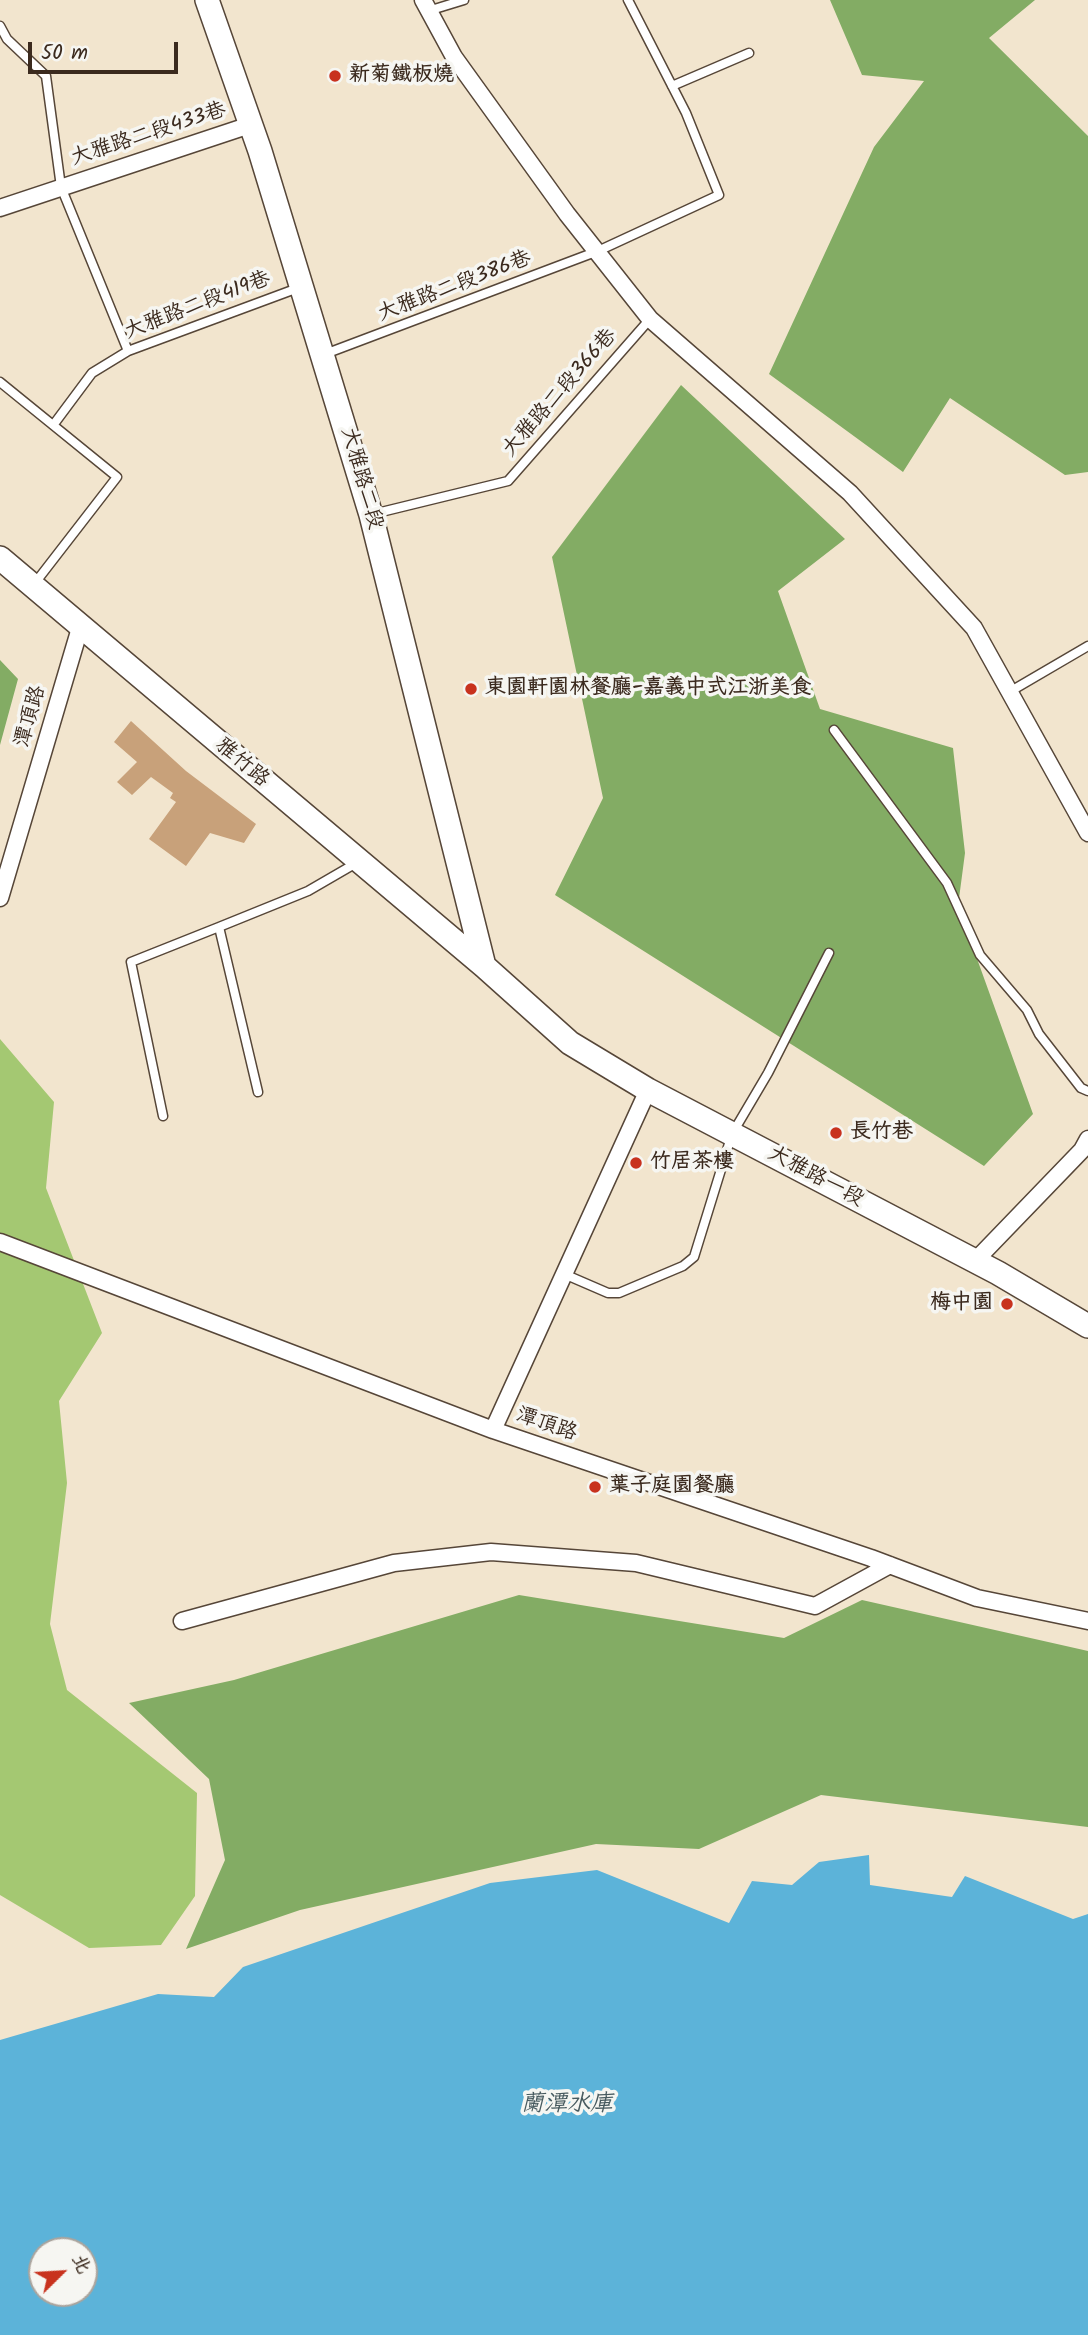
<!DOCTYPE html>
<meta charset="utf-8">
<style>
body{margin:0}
#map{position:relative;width:1088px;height:2335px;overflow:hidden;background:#f2e5ce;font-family:Kalam,"LXGW WenKai TC",sans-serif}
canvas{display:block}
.north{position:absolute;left:28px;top:2237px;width:70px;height:70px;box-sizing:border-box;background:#f6f6f2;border:2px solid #aba49d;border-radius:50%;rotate:66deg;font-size:19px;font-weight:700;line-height:28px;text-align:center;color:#3b2a1e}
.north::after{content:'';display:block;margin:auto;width:24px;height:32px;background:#c8321e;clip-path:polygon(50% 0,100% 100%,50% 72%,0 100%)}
.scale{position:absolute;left:28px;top:42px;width:150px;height:32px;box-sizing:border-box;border:4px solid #3b2a1e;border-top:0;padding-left:9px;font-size:21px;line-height:24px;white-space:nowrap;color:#3b2a1e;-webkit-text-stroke:5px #f6f6f2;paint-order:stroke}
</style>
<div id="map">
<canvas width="1088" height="2335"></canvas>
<div class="north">北</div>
<div class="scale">50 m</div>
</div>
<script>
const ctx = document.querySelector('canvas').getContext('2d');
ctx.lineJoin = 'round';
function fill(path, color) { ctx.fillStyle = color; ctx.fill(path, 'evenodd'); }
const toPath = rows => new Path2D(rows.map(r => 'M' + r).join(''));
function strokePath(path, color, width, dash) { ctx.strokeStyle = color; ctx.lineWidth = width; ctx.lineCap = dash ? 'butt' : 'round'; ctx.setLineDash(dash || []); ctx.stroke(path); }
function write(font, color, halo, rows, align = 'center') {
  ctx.font = font + ' Kalam,"LXGW WenKai TC",sans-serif'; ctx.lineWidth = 7; ctx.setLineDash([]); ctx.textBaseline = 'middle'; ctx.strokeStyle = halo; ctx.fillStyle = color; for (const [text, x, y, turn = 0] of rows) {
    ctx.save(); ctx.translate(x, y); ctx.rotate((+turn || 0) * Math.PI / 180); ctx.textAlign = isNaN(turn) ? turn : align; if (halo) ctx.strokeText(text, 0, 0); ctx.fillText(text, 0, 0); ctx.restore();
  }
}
fill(toPath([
 [0,1039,54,1102,46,1188,102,1333,59,1401,67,1483,50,1624,67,1690,197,1793,195,1896,161,1945,89,1948,0,1895]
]), '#a4c872');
fill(toPath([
 [830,0,1035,0,989,38,1088,136,1088,472,1065,475,950,398,903,472,769,374,874,147,924,81,862,75],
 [681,385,845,539,778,591,820,709,953,748,965,853,958,906,1033,1114,984,1166,555,895,603,798,552,557],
 [0,660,18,679,0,745],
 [519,1595,784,1638,862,1600,1088,1651,1088,1827,821,1795,699,1849,596,1844,300,1910,186,1949,225,1860,209,1779,129,1703,234,1680]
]), '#83ac64');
fill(toPath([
 [869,1855,870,1885,952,1897,965,1876,1073,1919,1088,1914,1088,2335,0,2335,0,2040,158,1994,214,1997,243,1967,490,1883,597,1870,729,1923,752,1881,792,1885,819,1862],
 [42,2251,84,2251,84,2293,42,2293]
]), '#5cb3d9');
fill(toPath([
 [131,721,186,771,256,824,244,843,210,833,186,866,149,839,176,802,170,798,173,793,151,777,132,795,117,782,137,762,114,742]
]), '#c8a17a');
const lane = toPath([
 [428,11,464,0],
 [0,26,7,39,46,76,61,187,128,351],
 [672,86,749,53],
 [325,354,598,251,719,195,686,113,628,0],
 [0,382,117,477,35,583],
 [54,424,92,373,128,351,298,288],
 [373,514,508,481,650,319],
 [1011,691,1088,646],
 [834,730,947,883,980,955,1027,1010,1039,1034,1081,1088,1088,1091],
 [258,1092,219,927,308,891,358,862],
 [163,1116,131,962,219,927],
 [564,1274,608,1293,619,1293,683,1266,694,1257,732,1134,768,1073,829,953]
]);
const street = toPath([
 [423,0,454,57,567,214,650,319,850,493,974,628,1088,833],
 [0,208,250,125],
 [0,898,80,628],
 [0,1242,493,1430,871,1558,977,1598,1088,1621],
 [974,1262,1082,1150,1088,1139],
 [493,1430,648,1090],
 [182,1621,394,1563,491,1552,636,1563,815,1606,890,1565]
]);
const secondary = toPath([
 [207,0,260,151,371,515,484,966],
 [0,558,484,966,570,1043,648,1090,998,1273,1088,1326]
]);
strokePath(lane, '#564638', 11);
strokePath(street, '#564638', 19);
strokePath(secondary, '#564638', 26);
strokePath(lane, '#fff', 8);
strokePath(street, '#fff', 16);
strokePath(secondary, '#fff', 23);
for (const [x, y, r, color] of [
 [335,76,7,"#c8321e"],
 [471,689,7,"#c8321e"],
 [836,1133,7,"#c8321e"],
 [636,1163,7,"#c8321e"],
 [1007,1304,7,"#c8321e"],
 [595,1487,7,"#c8321e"]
]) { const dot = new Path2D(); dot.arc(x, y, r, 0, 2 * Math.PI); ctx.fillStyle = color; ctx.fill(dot); strokePath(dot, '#f6f6f2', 2.5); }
write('bold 21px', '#3b2a1e', '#f6f6f2', [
 ["新菊鐵板燒",349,76],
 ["東園軒園林餐廳-嘉義中式江浙美食",485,689],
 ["長竹巷",850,1133],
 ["竹居茶樓",650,1163],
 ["梅中園",993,1304,"right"],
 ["葉子庭園餐廳",609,1487]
], 'left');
write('21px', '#3b2a1e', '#f6f6f2', [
 ["大雅路二段433巷",149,136,-18],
 ["大雅路二段386巷",455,288,-21],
 ["大雅路二段419巷",198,307,-21],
 ["大雅路二段366巷",561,394,-49],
 ["大雅路二段",360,479,74],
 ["潭頂路",32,717,-74],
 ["雅竹路",241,764,40],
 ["大雅路一段",815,1178,28],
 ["潭頂路",546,1426,19]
]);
write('italic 23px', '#475a5f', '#f6f6f2', [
 ["蘭潭水庫",567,2106]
]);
</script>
